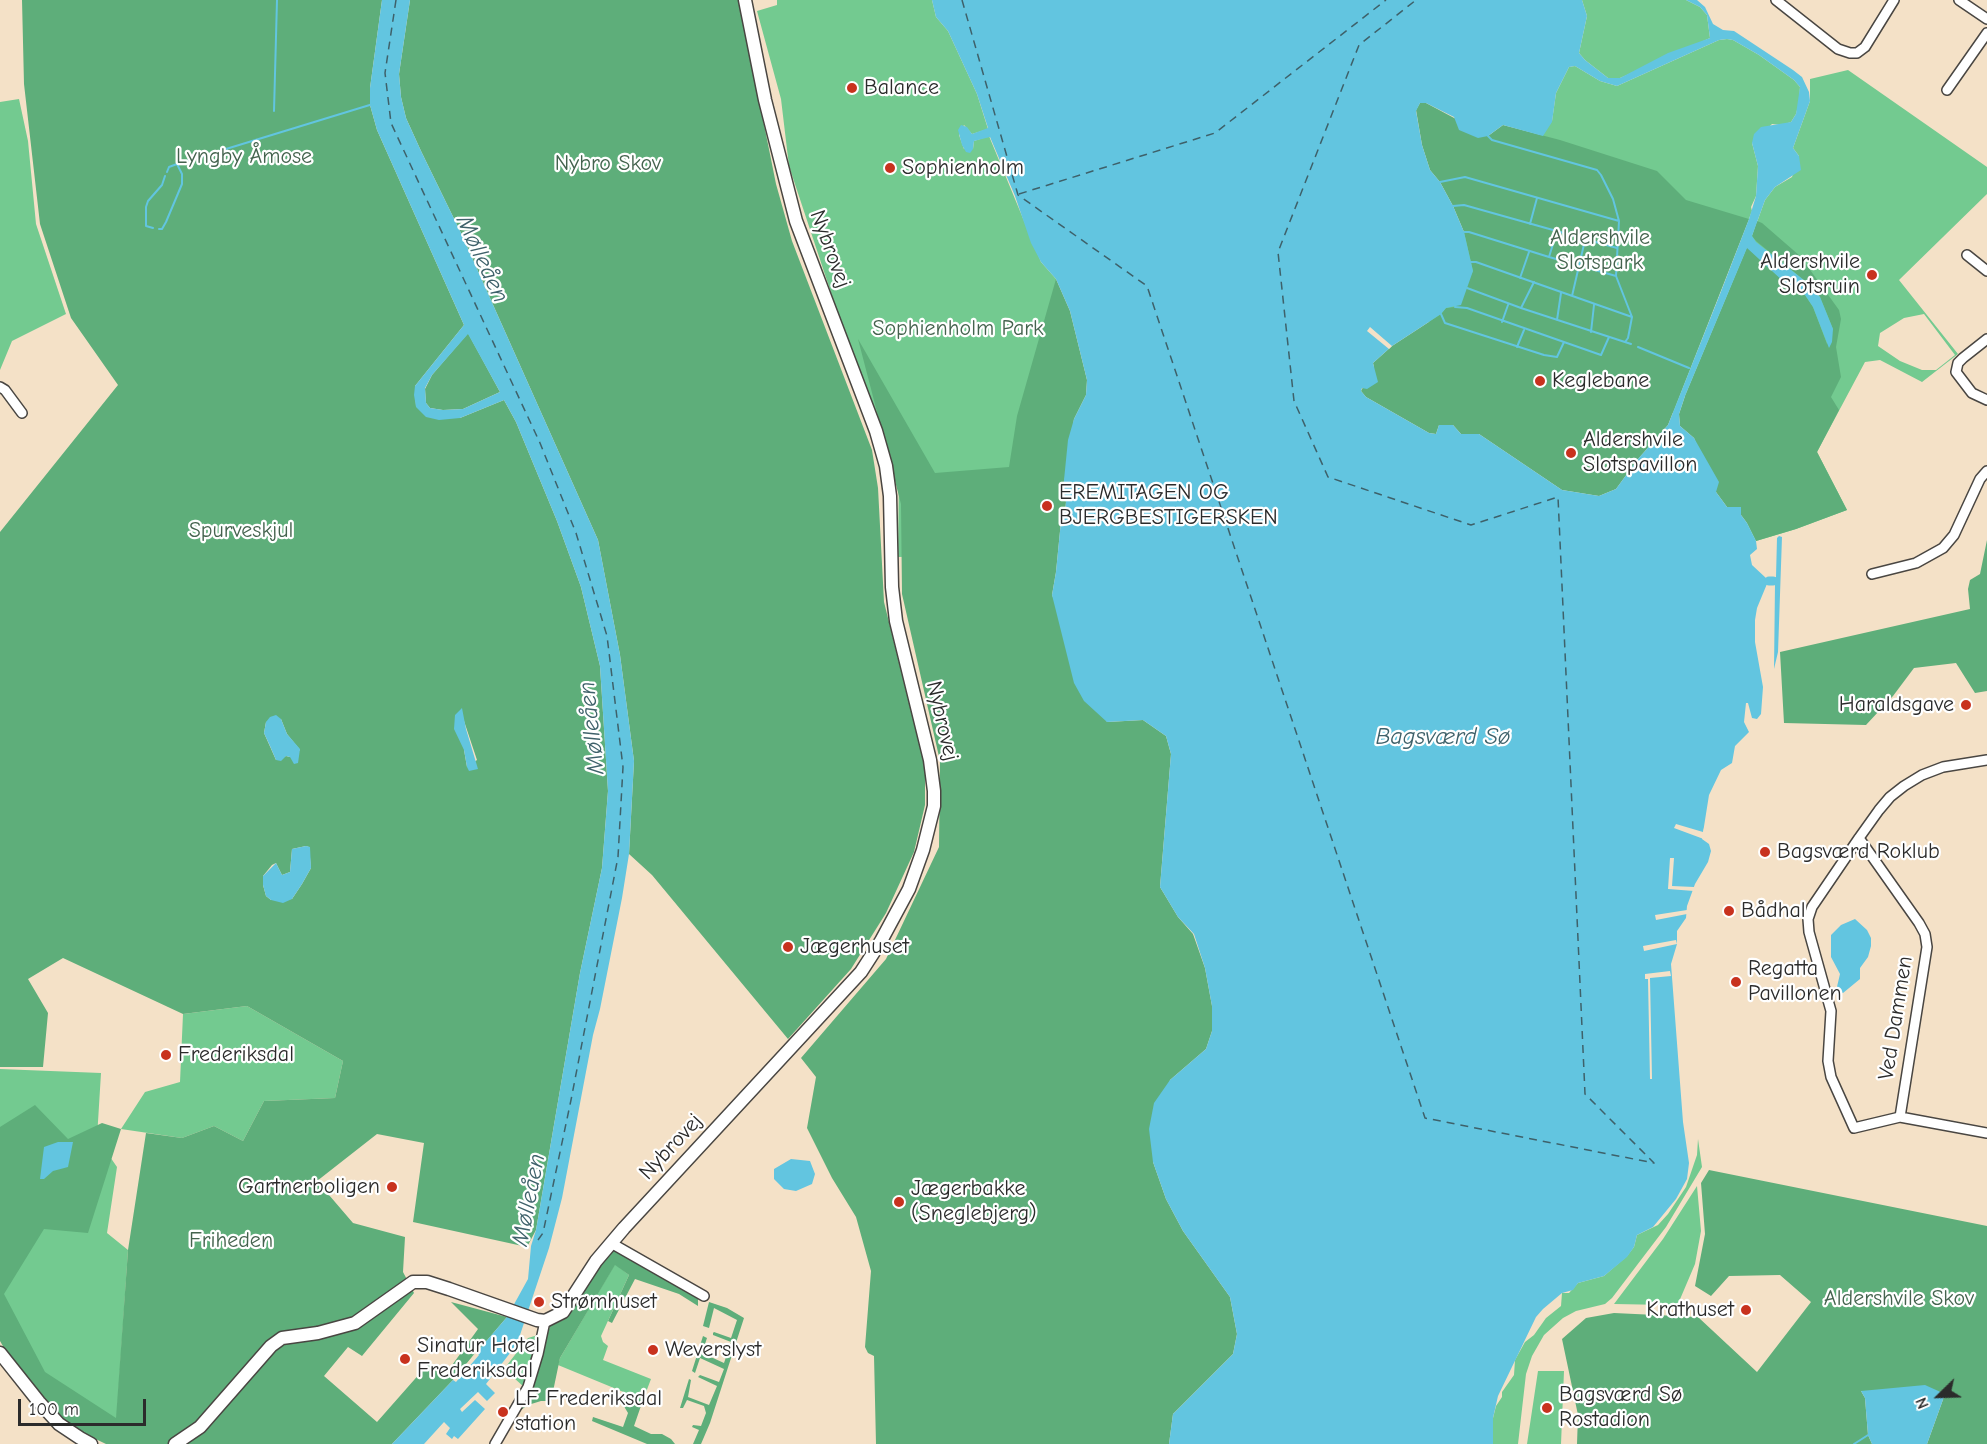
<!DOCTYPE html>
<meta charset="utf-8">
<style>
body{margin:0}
#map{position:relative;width:1987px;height:1444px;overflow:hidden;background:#f4e1c7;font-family:"Comic Neue",sans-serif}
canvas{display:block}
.north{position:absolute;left:1909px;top:1366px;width:60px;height:60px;-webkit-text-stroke:4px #fff;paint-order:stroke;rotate:247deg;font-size:16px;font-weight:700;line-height:24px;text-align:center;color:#2b2b2b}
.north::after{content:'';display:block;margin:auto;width:21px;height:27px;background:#2b2b2b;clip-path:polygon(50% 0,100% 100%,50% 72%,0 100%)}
.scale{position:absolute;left:18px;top:1399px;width:128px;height:27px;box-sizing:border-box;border:3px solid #2b2b2b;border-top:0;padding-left:8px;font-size:18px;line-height:21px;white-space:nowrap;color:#2b2b2b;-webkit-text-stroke:4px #fff;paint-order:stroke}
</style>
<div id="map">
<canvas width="1987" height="1444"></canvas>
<div class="north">N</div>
<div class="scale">100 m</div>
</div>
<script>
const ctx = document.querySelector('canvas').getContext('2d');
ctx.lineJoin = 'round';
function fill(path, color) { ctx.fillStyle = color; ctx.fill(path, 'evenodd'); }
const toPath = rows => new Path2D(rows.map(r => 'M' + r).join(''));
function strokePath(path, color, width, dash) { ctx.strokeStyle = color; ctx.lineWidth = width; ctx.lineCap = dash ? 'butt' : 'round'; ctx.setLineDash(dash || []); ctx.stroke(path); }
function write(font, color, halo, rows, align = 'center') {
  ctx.font = font + ' "Comic Neue",sans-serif'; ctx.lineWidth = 4.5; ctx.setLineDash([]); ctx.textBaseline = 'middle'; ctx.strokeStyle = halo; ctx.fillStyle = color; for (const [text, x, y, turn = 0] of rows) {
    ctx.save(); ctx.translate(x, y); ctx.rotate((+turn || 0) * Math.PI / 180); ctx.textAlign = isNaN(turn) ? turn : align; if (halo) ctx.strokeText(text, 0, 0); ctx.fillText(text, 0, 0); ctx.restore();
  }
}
fill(toPath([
 [777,0,932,0,936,17,948,31,977,94,988,129,972,134,964,125,959,135,964,149,973,149,974,141,989,136,1041,262,1056,279,1054,553,898,557,899,472,848,344,789,166,781,99,757,11,777,5],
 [1582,0,1686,0,1700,7,1707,15,1710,38,1620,78,1608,78,1585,60,1579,53,1587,16],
 [1727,39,1733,40,1759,55,1794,80,1800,87,1799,102,1796,114,1791,122,1782,125,1772,124,1752,143,1758,166,1756,196,1751,207,1752,211,1673,413,1427,321,1464,232,1552,121,1556,93,1569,67,1575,66,1600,81,1617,86,1719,40],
 [1848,70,1987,167,1987,194,1899,280,1958,354,1922,382,1880,360,1865,362,1817,452,1847,510,1796,529,1756,541,1685,396,1752,236,1765,200,1775,187,1792,177,1799,156,1793,148,1810,101,1810,79],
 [1924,314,1955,355,1936,370,1922,370,1900,361,1878,346,1880,333,1904,318],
 [19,99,28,141,36,224,66,314,12,341,0,370,0,102],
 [247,1006,343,1061,335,1098,264,1101,243,1141,214,1126,182,1138,121,1129,145,1092,180,1082,183,1014],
 [0,1069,101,1073,97,1138,117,1167,107,1233,128,1250,115,1444,0,1328],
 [1698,1139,1702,1167,1666,1227,1612,1298,1605,1304,1576,1311,1563,1318,1544,1335,1532,1356,1526,1374,1518,1444,1493,1444,1493,1418,1496,1406,1502,1397,1502,1392,1514,1375,1515,1360,1525,1342,1534,1335,1546,1318,1561,1306,1562,1293,1569,1293,1578,1283,1604,1276,1627,1256,1634,1247,1637,1235,1658,1225,1668,1214,1686,1187,1697,1155],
 [1697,1186,1701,1231,1695,1264,1678,1304,1668,1305,1614,1304,1663,1239],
 [615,1264,629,1275,601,1336,603,1342,608,1346,603,1360,651,1379,643,1400,558,1365,560,1358],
 [538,1335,527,1384,524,1387,504,1369,528,1338],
 [1538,1371,1564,1371,1561,1444,1527,1444]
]), '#73ca90');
fill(toPath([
 [22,0,382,0,370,88,370,105,377,130,464,325,415,386,416,406,460,418,504,400,516,422,557,521,581,587,600,666,608,791,602,868,580,973,536,1230,527,1247,413,1222,424,1143,377,1134,317,1181,353,1223,405,1237,403,1272,414,1293,362,1356,348,1347,324,1376,377,1422,429,1363,445,1375,478,1329,451,1302,507,1317,453,1380,392,1444,106,1444,81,1432,62,1418,11,1360,0,1341,0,1127,35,1105,68,1139,102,1123,121,1129,88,1233,44,1229,4,1294,45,1372,116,1418,128,1250,146,1133,182,1138,214,1126,243,1141,264,1101,335,1098,343,1061,247,1006,183,1014,63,958,28,979,48,1013,43,1067,0,1067,0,532,118,385,71,318,40,224,24,84],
 [281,719,287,734,300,750,290,757,286,756,276,760,264,733,266,722],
 [464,721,477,760,467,767,464,750],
 [306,846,309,847,311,868,302,884,292,899,271,900,266,896,263,885,263,876,272,865,276,863,282,875,290,872,292,849],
 [410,0,739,0,776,184,792,241,872,450,878,488,884,602,925,768,925,805,914,852,886,913,851,969,788,1039,652,875,629,854,634,761,620,655,598,540,461,233,421,151,406,118,401,97,399,74],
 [1420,103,1426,103,1488,136,1503,125,1560,140,1657,171,1686,200,1749,219,1668,425,1638,459,1616,489,1599,496,1562,490,1479,434,1461,434,1453,425,1439,425,1436,434,1429,433,1366,397,1361,391,1374,367,1373,363,1392,346,1441,314,1446,308,1455,307,1473,271,1464,232,1453,206,1440,182,1430,170,1422,145,1416,110],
 [1757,221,1762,223,1800,256,1839,310,1841,319,1836,347,1841,377,1831,397,1839,410,1817,452,1847,510,1796,529,1756,541,1747,523,1741,515,1727,507,1716,492,1694,438,1680,426,1679,414,1685,396,1747,247,1784,282,1805,295,1813,307,1827,344,1833,329,1820,297,1805,281,1756,241,1752,236],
 [1056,279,1070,311,1087,380,1086,395,1074,419,1063,490,1066,502,1065,512,1061,521,1056,572,1052,595,1107,722,1143,720,1166,736,1171,754,1160,887,1178,917,1193,934,1205,968,1212,1006,1212,1031,1206,1049,1170,1080,1153,1162,1166,1199,1183,1231,1230,1297,1237,1334,1233,1354,1173,1414,1169,1444,876,1444,874,1356,868,1353,865,1347,871,1271,856,1217,832,1178,807,1128,816,1077,801,1058,886,959,939,847,940,761,902,594,901,504,858,339,935,473,1009,467,1017,416],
 [468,333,500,392,463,409,443,410,430,408,426,403,425,389,432,375],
 [1987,540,1987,691,1975,693,1956,663,1914,668,1893,696,1866,725,1784,723,1780,652,1970,609,1968,589,1970,580,1980,574],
 [1709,1170,1987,1226,1987,1444,1927,1444,1945,1394,1861,1391,1865,1398,1868,1435,1872,1444,1577,1444,1578,1415,1562,1339,1586,1318,1614,1313,1698,1317,1757,1372,1811,1302,1780,1275,1729,1276,1711,1296,1695,1286,1705,1234,1701,1183],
 [614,1250,694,1294,698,1299,698,1306,679,1294,635,1279,612,1323,608,1321,629,1275,615,1265,560,1358,551,1401,541,1401,528,1405,514,1415,532,1385,550,1326,563,1320,572,1310,606,1257],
 [709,1302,727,1308,744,1318,710,1423,701,1444,693,1444,699,1430,692,1427,693,1425,701,1426,706,1413,704,1406,687,1400,683,1408,680,1408,689,1379,691,1380,688,1397,709,1405,717,1386,698,1377,700,1375,719,1382,724,1369,700,1358,695,1373,692,1371,703,1336,707,1338,702,1353,724,1363,731,1342,713,1335,713,1333,714,1332,731,1338,737,1320,714,1308,709,1328,703,1326],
 [626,1394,643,1400,634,1426,651,1434,662,1434,671,1439,675,1444,647,1444,592,1421,593,1417,623,1427,628,1413,622,1403,623,1396]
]), '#5eae7a');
fill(toPath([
 [382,0,410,0,399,74,401,97,406,118,421,151,461,233,598,540,620,655,634,761,629,854,622,898,600,1009,593,1035,562,1198,549,1248,517,1344,486,1384,495,1393,487,1401,478,1392,460,1409,462,1412,475,1400,485,1409,458,1439,454,1436,452,1439,446,1434,450,1428,444,1422,424,1444,392,1444,453,1380,507,1317,528,1279,531,1246,536,1230,580,973,602,868,608,791,600,666,581,587,557,521,516,422,504,400,460,418,439,420,426,417,416,407,414,395,415,386,464,325,377,130,370,105,370,88],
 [468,334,500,392,463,409,443,410,430,408,426,403,425,388,432,375],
 [932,0,1582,0,1587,16,1579,53,1585,60,1608,78,1620,78,1668,53,1710,38,1707,15,1700,7,1686,0,1697,0,1705,7,1713,24,1723,30,1734,31,1793,70,1802,77,1809,92,1810,101,1793,148,1799,156,1801,170,1775,187,1765,200,1752,236,1756,242,1805,281,1820,297,1833,329,1832,342,1829,348,1813,307,1805,295,1784,282,1747,248,1685,396,1679,414,1680,426,1694,438,1719,482,1716,492,1727,507,1741,507,1741,515,1747,523,1756,541,1757,549,1750,555,1752,565,1766,578,1769,579,1757,608,1755,620,1755,642,1763,687,1761,714,1757,719,1752,718,1748,703,1746,703,1744,722,1749,732,1735,746,1732,763,1721,770,1709,795,1702,839,1709,844,1711,851,1708,862,1695,884,1687,906,1686,918,1677,931,1677,944,1671,964,1683,1122,1689,1163,1687,1179,1676,1199,1653,1227,1637,1235,1634,1247,1627,1257,1604,1276,1578,1283,1573,1290,1562,1293,1543,1309,1536,1317,1498,1396,1493,1418,1493,1444,1169,1444,1173,1414,1233,1354,1237,1334,1230,1297,1183,1231,1166,1199,1153,1162,1149,1129,1154,1103,1170,1080,1206,1049,1212,1031,1212,1006,1205,968,1194,934,1178,917,1160,887,1171,754,1166,736,1143,720,1107,722,1084,701,1074,683,1052,595,1056,572,1061,521,1065,512,1066,502,1063,490,1068,440,1074,419,1086,395,1087,380,1070,311,1056,279,1041,262,1031,243,1015,196,990,137,974,141,973,149,970,153,966,152,962,145,958,130,961,125,967,127,972,134,988,128,977,94,948,31,936,17],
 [1727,39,1733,40,1759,55,1794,80,1800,87,1796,114,1791,122,1761,127,1754,134,1752,143,1758,166,1756,196,1749,219,1720,294,1668,425,1638,459,1616,489,1599,496,1562,490,1479,434,1461,434,1453,425,1439,425,1436,434,1429,433,1366,397,1361,391,1362,388,1367,389,1378,382,1373,363,1392,346,1441,314,1446,308,1461,305,1473,271,1464,232,1453,206,1440,182,1430,170,1422,145,1416,111,1420,103,1426,103,1454,117,1459,130,1478,138,1488,136,1503,125,1543,136,1552,122,1556,93,1569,67,1575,66,1600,81,1617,86,1719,40],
 [1779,536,1782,537,1778,652,1774,669,1775,584,1773,583,1773,578,1776,577,1777,538],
 [462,708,466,729,478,769,469,771,467,767,464,750,454,729,455,715],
 [276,715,281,719,287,734,300,749,298,763,294,764,290,757,286,756,281,761,276,760,270,746,264,733,266,722,270,717],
 [306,846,310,847,311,868,302,884,292,899,283,903,271,900,266,896,263,885,263,876,276,863,282,875,290,872,292,849],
 [1855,919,1867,930,1871,938,1871,946,1868,957,1860,968,1860,979,1843,993,1836,991,1840,974,1831,957,1831,935,1841,925],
 [58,1142,73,1142,68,1167,53,1171,44,1179,40,1179,44,1147],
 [791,1159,810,1161,815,1174,812,1184,796,1191,784,1189,774,1179,774,1169],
 [1925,1385,1945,1394,1927,1444,1872,1444,1868,1435,1865,1398,1861,1391]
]), '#62c5e0');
fill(toPath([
 [1370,327,1392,346,1389,349,1367,331],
 [1676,824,1703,832,1704,828,1707,829,1705,838,1709,841,1674,828],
 [1670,858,1674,858,1672,886,1694,887,1694,891,1668,889],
 [1687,910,1687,914,1656,920,1655,915],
 [1676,940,1677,944,1644,951,1643,946],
 [1670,971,1671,976,1650,978,1652,1079,1650,1079,1648,979,1645,979,1645,974],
 [476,1352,479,1355,456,1382,453,1380]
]), '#f4e1c7');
strokePath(toPath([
 [274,111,277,0],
 [1488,136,1492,140,1597,170,1601,175,1613,199,1619,221,1616,276,1632,317,1628,338,1625,342],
 [167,172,169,167,177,164,373,104],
 [1440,182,1465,177,1619,221],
 [1453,206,1464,205,1617,248],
 [1530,224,1537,198],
 [153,228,146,226,146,207,148,201,162,185,165,176],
 [159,229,162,229,166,222,182,184,182,174,177,164],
 [1464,232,1469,232,1549,257,1616,276],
 [1549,257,1557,231],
 [1471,262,1476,262,1632,317],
 [1520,278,1529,252],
 [1467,288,1521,308,1631,344],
 [1572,296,1585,240],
 [1455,307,1467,308,1601,355,1609,337],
 [1521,308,1534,282],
 [1441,314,1445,323,1544,355,1557,357,1564,342],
 [1557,320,1561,293],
 [1502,322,1508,305],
 [1591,332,1594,305],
 [1517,347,1524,330],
 [1638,347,1689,368],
 [1854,1444,1868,1435]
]), '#62c5e0', 2);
strokePath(toPath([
 [1769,581,1773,581]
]), '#62c5e0', 9);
strokePath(toPath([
 [396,0,385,73,391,123,540,443,576,533,607,636,623,767,618,857,571,1100,543,1233,538,1240],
 [962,0,1018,195,1147,286,1425,1118,1654,1163,1585,1094,1558,497,1471,525,1328,477,1294,401,1278,252,1359,45,1416,0],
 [1019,194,1215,133,1386,0]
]), '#3e616a', 1.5, [8, 6]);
const minor = toPath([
 [1776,0,1838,49,1850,53,1857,53,1865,47,1894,0],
 [1959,0,1987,19],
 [1947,90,1987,33],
 [1967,255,1987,271],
 [1987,339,1963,358,1958,363,1956,372,1972,393,1987,400],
 [0,387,5,390,22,413],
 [1872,574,1916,563,1943,548,1954,535,1980,479,1987,471],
 [1987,760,1943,767,1922,775,1904,786,1890,797,1879,810,1859,838,1812,907,1808,919,1809,932,1831,1011,1828,1061,1831,1077,1854,1128,1900,1117,1987,1133],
 [1859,838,1919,923,1925,934,1927,947,1900,1117],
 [611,1243,704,1296],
 [495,1444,528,1387,538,1354,545,1321]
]);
const tertiary = toPath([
 [0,1353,39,1402,59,1424,80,1438,91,1444],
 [175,1444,200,1427,271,1346,282,1338,318,1333,355,1323,413,1282,427,1282,449,1289,537,1320,545,1321,563,1312,596,1261,624,1228,861,972,881,941,909,889,923,850,934,806,934,791,930,760,896,621,892,587,890,496,886,466,876,431,796,221,765,100,745,0]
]);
strokePath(minor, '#494642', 12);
strokePath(tertiary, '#494642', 15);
strokePath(minor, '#fff', 9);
strokePath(tertiary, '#fff', 12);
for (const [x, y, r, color] of [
 [852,88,6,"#c8321e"],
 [890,168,6,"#c8321e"],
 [1872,275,6,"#c8321e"],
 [1540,381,6,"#c8321e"],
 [1571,453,6,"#c8321e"],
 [1047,506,6,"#c8321e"],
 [1966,705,6,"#c8321e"],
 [1765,852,6,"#c8321e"],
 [1729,911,6,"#c8321e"],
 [788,947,6,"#c8321e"],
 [1736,982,6,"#c8321e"],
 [166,1055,6,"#c8321e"],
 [392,1187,6,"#c8321e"],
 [899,1202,6,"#c8321e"],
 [539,1302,6,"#c8321e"],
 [1746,1310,6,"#c8321e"],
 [653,1350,6,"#c8321e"],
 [405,1359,6,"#c8321e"],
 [1547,1408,6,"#c8321e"],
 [503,1412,6,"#c8321e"]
]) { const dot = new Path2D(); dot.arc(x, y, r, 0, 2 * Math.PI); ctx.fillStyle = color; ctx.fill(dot); strokePath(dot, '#fff', 2); }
write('22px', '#2b2b2b', '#fff', [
 ["Balance",864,88],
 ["Sophienholm",902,168],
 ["Aldershvile",1860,262,"right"],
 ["Slotsruin",1860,287,"right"],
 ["Keglebane",1552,381],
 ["Aldershvile",1583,440],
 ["Slotspavillon",1583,465],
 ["EREMITAGEN OG",1059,493],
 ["BJERGBESTIGERSKEN",1059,518],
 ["Haraldsgave",1954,705,"right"],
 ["Bagsværd Roklub",1777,852],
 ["Bådhal",1741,911],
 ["Jægerhuset",800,947],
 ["Regatta",1748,969],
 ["Pavillonen",1748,994],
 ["Frederiksdal",178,1055],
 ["Gartnerboligen",380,1187,"right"],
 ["Jægerbakke",911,1189],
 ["(Sneglebjerg)",911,1214],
 ["Strømhuset",551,1302],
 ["Krathuset",1734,1310,"right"],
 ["Sinatur Hotel",417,1346],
 ["Frederiksdal",417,1371],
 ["Weverslyst",665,1350],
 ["Bagsværd Sø",1559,1395],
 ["Rostadion",1559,1420],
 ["LF Frederiksdal",515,1399],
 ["station",515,1424]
], 'left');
write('22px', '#44634e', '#fff', [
 ["Lyngby Åmose",244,157],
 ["Nybro Skov",608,164],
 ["Aldershvile",1600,238],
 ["Slotspark",1600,263],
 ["Sophienholm Park",958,329],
 ["Spurveskjul",241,531],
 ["Friheden",231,1241],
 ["Aldershvile Skov",1899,1299]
]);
write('22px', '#2b2b2b', '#fff', [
 ["Nybrovej",830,249,70],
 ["Nybrovej",942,721,77],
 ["Ved Dammen",1896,1018,-81],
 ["Nybrovej",671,1147,-47]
]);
write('italic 24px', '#3e616a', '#fff', [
 ["Mølleåen",482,259,65],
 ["Mølleåen",592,728,-96],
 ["Bagsværd Sø",1443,737],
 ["Mølleåen",529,1200,-79]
]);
</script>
